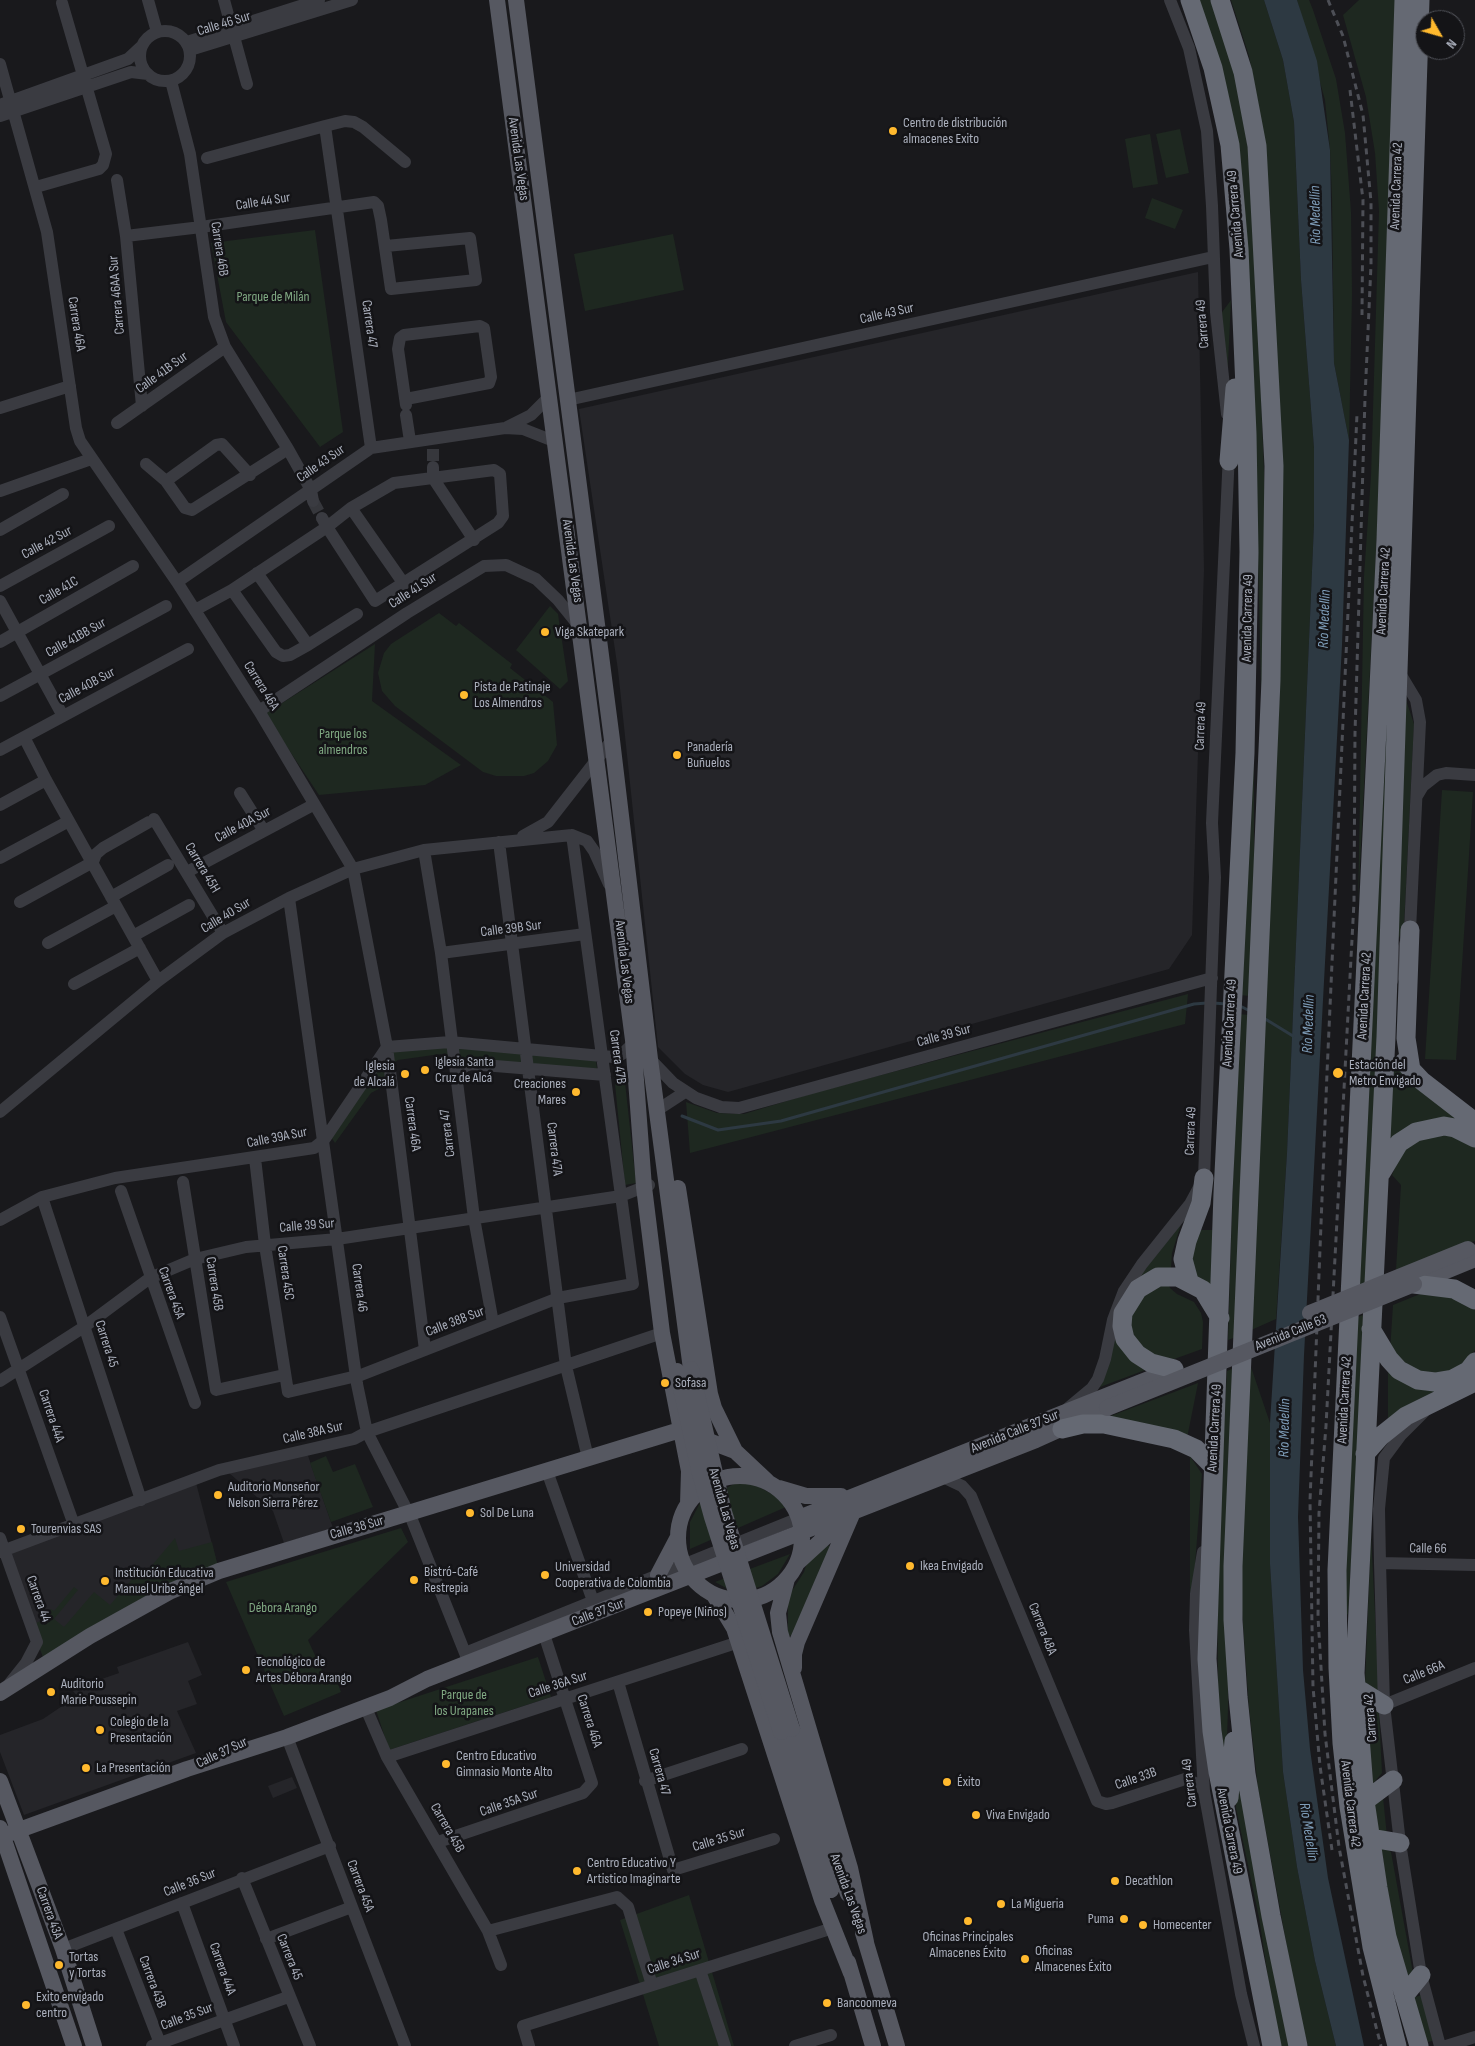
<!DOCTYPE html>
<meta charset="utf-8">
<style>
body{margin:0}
#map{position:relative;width:1475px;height:2046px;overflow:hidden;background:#19191c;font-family:"Sofia Sans Condensed",sans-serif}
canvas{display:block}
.north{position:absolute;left:1415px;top:10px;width:50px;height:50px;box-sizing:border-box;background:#141417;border:1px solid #505259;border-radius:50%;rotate:128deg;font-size:14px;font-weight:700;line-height:20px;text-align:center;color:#abb0bd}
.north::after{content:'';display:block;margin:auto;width:18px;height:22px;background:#ffb92e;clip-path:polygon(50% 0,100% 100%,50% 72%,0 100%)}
</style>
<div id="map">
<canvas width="1475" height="2046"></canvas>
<div class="north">N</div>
</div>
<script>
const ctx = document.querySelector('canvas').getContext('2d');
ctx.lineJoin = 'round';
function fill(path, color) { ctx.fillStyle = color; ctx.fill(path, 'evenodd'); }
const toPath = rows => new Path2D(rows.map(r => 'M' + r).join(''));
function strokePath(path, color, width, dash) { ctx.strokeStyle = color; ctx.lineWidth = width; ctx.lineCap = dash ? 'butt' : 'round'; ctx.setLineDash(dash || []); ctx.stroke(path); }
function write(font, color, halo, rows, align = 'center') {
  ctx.font = font + ' "Sofia Sans Condensed",sans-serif'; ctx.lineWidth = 5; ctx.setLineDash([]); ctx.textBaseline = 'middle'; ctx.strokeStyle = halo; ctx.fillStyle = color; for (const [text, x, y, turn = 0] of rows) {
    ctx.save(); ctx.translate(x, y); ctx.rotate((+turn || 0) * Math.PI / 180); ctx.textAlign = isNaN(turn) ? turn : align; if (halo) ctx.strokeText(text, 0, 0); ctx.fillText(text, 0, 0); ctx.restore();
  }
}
fill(toPath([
 [1198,272,1204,569,1192,935,1169,969,728,1092,703,1085,685,1074,658,1047,618,670,579,409],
 [306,1450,333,1528,284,1543,273,1511,229,1473],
 [195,1479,219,1571,46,1665,4,1551],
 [188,1642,202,1675,188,1681,197,1704,177,1711,196,1753,24,1815,0,1752,0,1735,43,1719,77,1696,73,1691,91,1679,93,1682,119,1673,117,1667],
 [292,1777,297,1788,273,1798,268,1786]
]), '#252529');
fill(toPath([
 [1198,0,1211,0,1237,79,1248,148,1257,294,1266,523,1262,729,1257,519,1247,270],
 [1231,0,1264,0,1283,60,1294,122,1301,280,1314,448,1314,524,1287,1153,1276,1319,1249,1331,1280,682,1282,568,1281,449,1270,209,1258,102,1249,56],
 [1297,0,1309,0,1313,10,1336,79,1345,133,1351,212,1352,295,1349,440,1334,363,1332,198,1330,150,1325,100],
 [1359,0,1397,0,1381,454,1358,905,1364,576,1371,476,1379,211,1375,153,1366,97,1343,15],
 [1180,129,1189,173,1166,178,1156,134],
 [1150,134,1158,184,1133,188,1125,139],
 [1152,198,1183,210,1175,229,1145,218],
 [315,230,343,432,320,447,226,322,211,243],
 [673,234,684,290,585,311,574,254],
 [1231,300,1227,385,1220,315],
 [550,606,558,614,568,681,560,689,516,650],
 [439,613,456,626,459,623,512,664,510,668,553,702,557,745,548,761,534,773,524,776,496,776,483,772,395,706,382,691,378,673,384,653,391,644],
 [375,644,372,701,461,765,425,785,319,795,265,714],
 [1390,659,1380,996,1368,1283,1357,1287],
 [1403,691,1414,724,1404,927,1396,944],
 [1254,749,1254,870,1250,996,1239,995],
 [1442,790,1473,792,1456,1060,1425,1059],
 [1188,994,1185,1024,690,1153,686,1102,717,1113,744,1114,813,1093],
 [1238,1014,1250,1015,1236,1337,1228,1340],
 [406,1046,595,1055,598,1075,457,1059,441,1054,398,1060,395,1062,388,1084,371,1093,335,1143,329,1134,388,1049],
 [1393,1061,1410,1079,1465,1125,1388,1146],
 [624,1073,636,1183,625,1185,614,1074],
 [1448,1132,1475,1146,1475,1241,1396,1270,1401,1185,1392,1175,1401,1153,1417,1137],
 [1182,1221,1172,1253,1171,1269,1151,1274,1141,1279,1134,1286,1121,1313,1119,1330,1124,1349,1148,1369,1100,1387,1098,1384,1104,1374,1119,1310,1126,1296,1140,1273],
 [1197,1230,1214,1230,1214,1295,1193,1273,1191,1245],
 [1167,1282,1170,1288,1177,1294,1194,1302,1201,1313,1203,1322,1202,1349,1166,1362,1152,1358,1130,1337,1128,1315,1137,1298],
 [1425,1292,1464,1301,1475,1310,1475,1350,1468,1360,1450,1375,1428,1377,1408,1369,1390,1351,1393,1305],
 [1366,1314,1348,1614,1342,1618,1355,1318],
 [1249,1361,1270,1423,1270,1564,1283,1772,1297,1867,1315,1961,1336,2046,1308,2046,1299,2013,1258,1788,1249,1708,1242,1611,1242,1532],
 [1232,1369,1228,1709,1226,1768,1218,1701,1217,1545,1227,1371],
 [1388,1370,1458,1382,1388,1420],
 [1198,1383,1187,1438,1108,1417],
 [326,1456,333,1472,355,1464,373,1507,331,1522,310,1463],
 [1190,1456,1202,1474,1194,1578,1190,1596],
 [752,1483,777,1497,786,1507,690,1549,690,1522,701,1501,734,1484],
 [401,1528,408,1542,308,1640,325,1677,334,1674,341,1692,284,1716,226,1582],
 [1371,1533,1379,1695,1365,1684],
 [175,1538,179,1551,212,1542,219,1571,46,1665,31,1625,41,1621,51,1609,54,1611,74,1587,78,1590,54,1619,64,1627,94,1592,110,1605,138,1572,143,1576],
 [825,1542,832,1549,795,1635,788,1636,788,1597,804,1572,808,1559],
 [790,1554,778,1574,762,1586,744,1592,728,1589,715,1582],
 [538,1657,551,1697,389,1750,376,1710],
 [1366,1705,1379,1713,1382,1773,1370,1787],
 [1237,1755,1290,2046,1281,2046,1273,2010,1259,1918,1236,1808],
 [1383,1797,1387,1836,1377,1831,1374,1804],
 [1381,1846,1391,1852,1413,1973,1407,1983,1392,1920],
 [689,1895,734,2046,659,2046,620,1920],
 [1422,1995,1435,2040,1425,2043,1412,1998]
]), '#1e2820');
fill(toPath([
 [1264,0,1297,0,1317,61,1330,150,1334,363,1349,440,1342,645,1304,1355,1298,1517,1303,1670,1310,1749,1328,1878,1364,2046,1336,2046,1315,1961,1297,1867,1283,1772,1270,1564,1270,1423,1287,1153,1314,524,1314,448,1301,280,1294,122,1283,60]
]), '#2d3942');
strokePath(toPath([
 [1213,1003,1227,1004],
 [1238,1005,1250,1011],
 [1262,1017,1293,1036],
 [682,1116,718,1130,781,1121,1194,1004,1207,1003]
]), '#2d3942', 3);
strokePath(toPath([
 [433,449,433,467],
 [313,501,322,518]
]), '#36373c', 12, [12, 6]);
strokePath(toPath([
 [148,0,157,32],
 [224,0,247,84],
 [1170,0,1189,48,1207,131,1212,206,1216,312,1227,414],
 '140 56a25 25 0 1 1 50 0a25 25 0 1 1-50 0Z',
 [187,42,319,0],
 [190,50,352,0],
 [0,64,47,232,76,428,80,441,177,582,259,711,353,869,387,1047,425,1350],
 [171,81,190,154,214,317,225,347,288,449,311,490,313,501],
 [0,105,128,59,142,46],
 [0,116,131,72,148,74],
 [325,126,345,121,354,122,363,127,405,162],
 [207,158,325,126,371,448],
 [117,180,126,236,142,406],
 [36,187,99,169,103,165,106,154,62,3],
 [126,236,201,227,374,202,378,206,381,220,391,289,476,280,470,238,386,246],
 [406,399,489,383,491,377,484,328,480,326,404,335,400,338,398,349,406,405],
 [568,400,1213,257],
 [0,408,70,386],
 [406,415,410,441],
 [117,423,225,347],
 [507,427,531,415,550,396],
 [146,464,166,481,185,508,192,510,288,449],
 [433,467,433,478,474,540],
 [166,481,216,445,222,444,250,475],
 [0,491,91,459],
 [351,508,404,584],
 [0,530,63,494],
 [257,573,308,645],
 [177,582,371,448,505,428,523,429,556,442],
 [0,586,109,526],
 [232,590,276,652,283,656,290,655,308,645,357,614],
 [0,601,63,716],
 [195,610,232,590,327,527,351,508,394,483,494,470,500,474,503,516,498,523,375,601,327,527,322,518],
 [0,642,133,566],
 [0,696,166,606],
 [259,711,407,613,484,566,506,565,536,579,558,600,579,626],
 [24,737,46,780,158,981],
 [0,750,188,649],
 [240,793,264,831],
 [1417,796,1423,786,1437,775,1446,773,1475,775],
 [0,805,46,780],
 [154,819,223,933],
 [523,836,548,822,612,740],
 [499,842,566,1366,588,1458],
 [424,850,441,953,474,1218,493,1323],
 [0,858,69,821],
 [187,872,313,805],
 [111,897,168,865],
 [289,898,357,1384,367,1432,412,1520,469,1663],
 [20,902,93,862,96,854,103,848,149,822],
 [133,936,189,905],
 [48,943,116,906],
 [441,953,585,934],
 [1392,981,1410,930,1420,722,1416,700,1398,670],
 [74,984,140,948],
 [650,1059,673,1083,696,1098,721,1107,739,1108,1212,978],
 [456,1075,465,1066,471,1064,605,1075],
 [662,1107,685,1092],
 [0,1112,158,981,223,933,289,898,353,869,424,850,572,835,587,841,594,851,609,884],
 [255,1158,265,1245,288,1392,361,1375,558,1298,633,1284,572,835],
 [183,1182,216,1390,284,1375],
 [121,1191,195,1403],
 [42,1197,141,1500],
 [0,1220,42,1197,115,1178,314,1148,324,1140,387,1047,450,1042,613,1057,622,1054,634,1043],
 [0,1317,74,1525],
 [0,1381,84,1327,150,1278,195,1259,246,1247,337,1239,621,1196,649,1185],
 [1068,1408,1092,1388,1098,1379,1105,1359,1113,1320,1124,1291,1142,1264,1190,1204,1204,1178,1215,877,1212,823,1229,453],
 [1424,1412,1401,1435,1384,1458,1379,1509,1380,1563,1384,1705,1400,1843,1421,1975,1440,2046],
 [547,1471,593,1601],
 [943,1477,962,1486,971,1496,1097,1801,1106,1804,1112,1803,1185,1779,1198,1784,1204,1791],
 [0,1538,37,1642,26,1663,10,1683],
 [0,1552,219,1470,354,1439,367,1432,662,1333],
 [1203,1552,1196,1594,1195,1630,1204,1791,1241,1994,1254,2046],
 [1380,1563,1475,1565],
 [465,1653,799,1518],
 [618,1682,673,1870,774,1839],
 [1384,1705,1475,1668],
 [365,1706,387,1757,488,1931,501,1965],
 [287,1737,405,2046],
 [387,1757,739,1642],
 [645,1781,742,1749],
 [438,1842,583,1793,592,1783,544,1634],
 [242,1878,310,2046],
 [182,1903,234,2046],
 [116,1929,161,2046],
 [488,1931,617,1897,628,1907,652,1985],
 [266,1939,352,1907],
 [63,1949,330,1846],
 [700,1970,725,2046],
 [152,2046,288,1997],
 [529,2046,523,2026,833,1928],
 [795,2046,831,2035],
 [1446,2046,1475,2037]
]), '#3a3b41', 12);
strokePath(toPath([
 [497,0,633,1040,644,1187,662,1333,689,1471,688,1504],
 [516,0,612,740,650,1059,691,1369],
 [678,1188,710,1394,714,1408,735,1451,767,1481],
 [1414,1284,1475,1259],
 '678 1538a62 62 0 1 1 124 0a62 62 0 1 1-124 0Z',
 [779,1488,806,1496,841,1496],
 [799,1518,1174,1369],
 [797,1563,845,1519],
 [658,1575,678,1537],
 [787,1579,778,1613,780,1632,850,1868,866,1942],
 [714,1595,734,1628,822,1900,851,1973],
 [794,1668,794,1654,797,1642,853,1512],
 [0,1693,90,1636,171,1591,219,1571,680,1430,735,1451],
 [792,1729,848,1894],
 [781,1732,831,1890],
 [0,1781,63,1949,94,2046],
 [0,1828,74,2046],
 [0,1837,187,1769,287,1737,390,1698,427,1679,1036,1440,1107,1408],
 [863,1933,897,2046],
 [848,1962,873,2046]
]), '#565861', 16);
strokePath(toPath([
 [1190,0,1213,68,1230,145,1239,249,1247,434,1249,552,1245,753,1223,1193,1207,1659,1212,1731,1218,1772,1272,2046],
 [1220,0,1243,72,1257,146,1274,466,1271,680,1233,1566,1233,1620,1238,1697,1246,1774,1271,1916,1298,2046],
 [1229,461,1235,388],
 [1410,930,1406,1038,1411,1070],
 [1404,1062,1422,1081,1475,1122],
 [1381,1173,1399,1143,1416,1132,1444,1126,1455,1128,1475,1138],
 [1189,1281,1183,1259,1187,1241,1201,1203,1204,1178],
 [1414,1284,1454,1289,1475,1300],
 [1371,1329,1389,1359,1399,1370,1418,1380,1435,1382,1453,1379,1468,1371,1475,1362],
 [1174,1369,1151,1363,1137,1354,1125,1339,1122,1326,1123,1313,1138,1289,1158,1277,1178,1277,1203,1290,1220,1318],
 [1062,1429,1083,1424,1104,1424,1174,1439,1196,1449,1213,1466],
 [1365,1454,1381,1436,1406,1416,1475,1382],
 [1355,1687,1384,1705],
 [1229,1798,1234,1741],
 [1365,1801,1393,1780],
 [1371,1838,1400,1843],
 [1404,1996,1421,1975],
 [1397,2046,1372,1947,1349,1807,1342,1743,1338,1668,1337,1570,1386,540,1404,0],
 [1419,2046,1387,1937,1378,1888,1365,1801,1355,1673,1386,1037,1420,0]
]), '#656973', 19);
strokePath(toPath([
 [1328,0,1343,36,1363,115,1371,202,1371,265,1365,398,1355,733,1354,902,1326,1426,1319,1513,1318,1617,1325,1734,1339,1847,1363,1976,1381,2046],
 [1350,90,1363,200,1362,315],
 [1332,1850,1320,1766,1313,1687,1310,1501,1327,1073,1357,414]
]), '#4d4f56', 3, [6, 5]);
strokePath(toPath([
 [1310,1313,1468,1249],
 [691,1369,724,1512,792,1729],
 [677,1371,699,1470,712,1517,781,1732],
 [1107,1408,1414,1284]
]), '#565861', 16);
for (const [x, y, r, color] of [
 [893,131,5,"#ffb92e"],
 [545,632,5,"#ffb92e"],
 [464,695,5,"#ffb92e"],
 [677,755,5,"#ffb92e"],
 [425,1070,5,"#ffb92e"],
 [1338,1073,6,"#ffb92e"],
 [405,1074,5,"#ffb92e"],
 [576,1092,5,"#ffb92e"],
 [665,1383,5,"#ffb92e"],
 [218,1495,5,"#ffb92e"],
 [470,1513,5,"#ffb92e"],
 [21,1529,5,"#ffb92e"],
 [910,1566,5,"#ffb92e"],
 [545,1575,5,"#ffb92e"],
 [414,1580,5,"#ffb92e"],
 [105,1581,5,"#ffb92e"],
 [648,1612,5,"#ffb92e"],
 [246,1670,5,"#ffb92e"],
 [51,1692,5,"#ffb92e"],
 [100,1730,5,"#ffb92e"],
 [446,1764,5,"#ffb92e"],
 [86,1768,5,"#ffb92e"],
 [947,1782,5,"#ffb92e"],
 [976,1815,5,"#ffb92e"],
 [577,1871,5,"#ffb92e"],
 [1115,1881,5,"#ffb92e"],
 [1001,1904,5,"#ffb92e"],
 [1124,1919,5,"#ffb92e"],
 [968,1921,5,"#ffb92e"],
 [1143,1925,5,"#ffb92e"],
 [1025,1959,5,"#ffb92e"],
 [59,1965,5,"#ffb92e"],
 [827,2003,5,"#ffb92e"],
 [26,2005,5,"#ffb92e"]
]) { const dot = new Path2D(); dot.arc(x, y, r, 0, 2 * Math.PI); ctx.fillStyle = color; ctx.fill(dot); strokePath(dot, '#141417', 2); }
write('14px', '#abb0bd', '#141417', [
 ["Calle 46 Sur",224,24,-17],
 ["Avenida Las Vegas",518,159,82],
 ["Avenida Carrera 42",1397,186,-88],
 ["Calle 44 Sur",263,202,-9],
 ["Avenida Carrera 49",1236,214,-95],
 ["Carrera 46B",219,249,81],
 ["Carrera 46AA Sur",117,295,-95],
 ["Calle 43 Sur",887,314,-13],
 ["Carrera 46A",76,324,81],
 ["Carrera 47",369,324,82],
 ["Carrera 49",1203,324,-95],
 ["Calle 41B Sur",162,373,-36],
 ["Calle 43 Sur",321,464,-35],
 ["Calle 42 Sur",47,543,-28],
 ["Avenida Las Vegas",572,561,82],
 ["Calle 41C",59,591,-30],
 ["Calle 41 Sur",413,591,-33],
 ["Avenida Carrera 42",1384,591,-87],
 ["Avenida Carrera 49",1248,618,-89],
 ["Calle 41BB Sur",76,638,-29],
 ["Calle 40B Sur",87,686,-28],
 ["Carrera 46A",261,686,58],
 ["Carrera 49",1201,726,-88],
 ["Calle 40A Sur",243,825,-28],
 ["Carrera 45H",202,868,59],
 ["Calle 40 Sur",226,916,-31],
 ["Calle 39B Sur",511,929,-7],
 ["Avenida Las Vegas",624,962,83],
 ["Avenida Carrera 42",1365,996,-87],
 ["Avenida Carrera 49",1230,1023,-87],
 ["Calle 39 Sur",944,1036,-15],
 ["Carrera 47B",617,1057,82],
 ["Carrera 46A",412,1124,82],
 ["Carrera 49",1191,1131,-88],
 ["Carrera 47",448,1133,-97],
 ["Calle 39A Sur",277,1138,-11],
 ["Carrera 47A",554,1149,83],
 ["Calle 39 Sur",307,1226,-5],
 ["Carrera 45C",285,1273,82],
 ["Carrera 45B",214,1284,81],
 ["Carrera 46",359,1288,82],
 ["Carrera 45A",171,1293,70],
 ["Calle 38B Sur",455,1322,-21],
 ["Avenida Calle 63",1291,1333,-22],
 ["Carrera 45",106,1344,72],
 ["Avenida Carrera 42",1345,1400,-87],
 ["Carrera 44A",51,1416,71],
 ["Avenida Carrera 49",1215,1428,-87],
 ["Avenida Calle 37 Sur",1015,1432,-22],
 ["Calle 38A Sur",313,1433,-13],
 ["Avenida Las Vegas",724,1509,74],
 ["Calle 38 Sur",357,1528,-16],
 ["Calle 66",1428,1549,1],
 ["Carrera 44",38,1599,70],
 ["Calle 37 Sur",598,1613,-21],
 ["Carrera 48A",1042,1629,68],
 ["Calle 66A",1424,1673,-22],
 ["Calle 36A Sur",558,1685,-18],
 ["Carrera 42",1371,1718,-95],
 ["Carrera 46A",589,1721,72],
 ["Calle 37 Sur",222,1753,-25],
 ["Carrera 47",659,1772,74],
 ["Calle 33B",1136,1779,-19],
 ["Carrera 49",1190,1783,-97],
 ["Calle 35A Sur",509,1803,-19],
 ["Avenida Carrera 42",1350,1804,83],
 ["Carrera 45B",447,1828,60],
 ["Avenida Carrera 49",1229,1831,79],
 ["Calle 35 Sur",719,1840,-17],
 ["Calle 36 Sur",190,1883,-22],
 ["Carrera 45A",360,1886,69],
 ["Avenida Las Vegas",848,1894,70],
 ["Carrera 43A",49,1913,70],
 ["Carrera 45",289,1957,68],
 ["Calle 34 Sur",674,1962,-18],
 ["Carrera 44A",222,1969,70],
 ["Carrera 43B",152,1982,69],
 ["Calle 35 Sur",187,2017,-21]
]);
write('14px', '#abb0bd', '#141417', [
 ["Centro de distribución",903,123],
 ["almacenes Exito",903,139],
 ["Viga Skatepark",555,632],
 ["Pista de Patinaje",474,687],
 ["Los Almendros",474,703],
 ["Panadería",687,747],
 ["Buñuelos",687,763],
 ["Iglesia Santa",435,1062],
 ["Cruz de Alcá",435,1078],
 ["Estación del",1349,1065],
 ["Metro Envigado",1349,1081],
 ["Iglesia",395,1066,"right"],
 ["de Alcalá",395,1082,"right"],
 ["Creaciones",566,1084,"right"],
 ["Mares",566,1100,"right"],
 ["Sofasa",675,1383],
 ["Auditorio Monseñor",228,1487],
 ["Nelson Sierra Pérez",228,1503],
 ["Sol De Luna",480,1513],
 ["Tourenvias SAS",31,1529],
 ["Ikea Envigado",920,1566],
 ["Universidad",555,1567],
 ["Cooperativa de Colombia",555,1583],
 ["Bistró-Café",424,1572],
 ["Restrepia",424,1588],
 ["Institución Educativa",115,1573],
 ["Manuel Uribe ángel",115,1589],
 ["Popeye (Niños)",658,1612],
 ["Tecnológico de",256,1662],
 ["Artes Débora Arango",256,1678],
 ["Auditorio",61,1684],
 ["Marie Poussepin",61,1700],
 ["Colegio de la",110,1722],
 ["Presentación",110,1738],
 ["Centro Educativo",456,1756],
 ["Gimnasio Monte Alto",456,1772],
 ["La Presentación",96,1768],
 ["Éxito",957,1782],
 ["Viva Envigado",986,1815],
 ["Centro Educativo Y",587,1863],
 ["Artistico Imaginarte",587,1879],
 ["Decathlon",1125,1881],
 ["La Migueria",1011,1904],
 ["Puma",1114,1919,"right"],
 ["Homecenter",1153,1925],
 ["Oficinas Principales",968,1937,"center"],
 ["Almacenes Éxito",968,1953,"center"],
 ["Oficinas",1035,1951],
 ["Almacenes Éxito",1035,1967],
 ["Tortas",69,1957],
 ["y Tortas",69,1973],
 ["Exito envigado",36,1997],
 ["centro",36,2013],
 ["Bancoomeva",837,2003]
], 'left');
write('14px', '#80a983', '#141417', [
 ["Parque de Milán",273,297],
 ["Parque los",343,734],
 ["almendros",343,750],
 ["Débora Arango",283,1608],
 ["Parque de",464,1695],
 ["los Urapanes",464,1711]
]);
write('italic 15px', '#7f9eba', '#141417', [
 ["Río Medellín",1316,215,-91],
 ["Río Medellín",1325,619,-88],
 ["Río Medellín",1309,1024,-88],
 ["Río Medellín",1285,1428,-89],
 ["Río Medellín",1308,1832,81]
]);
</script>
